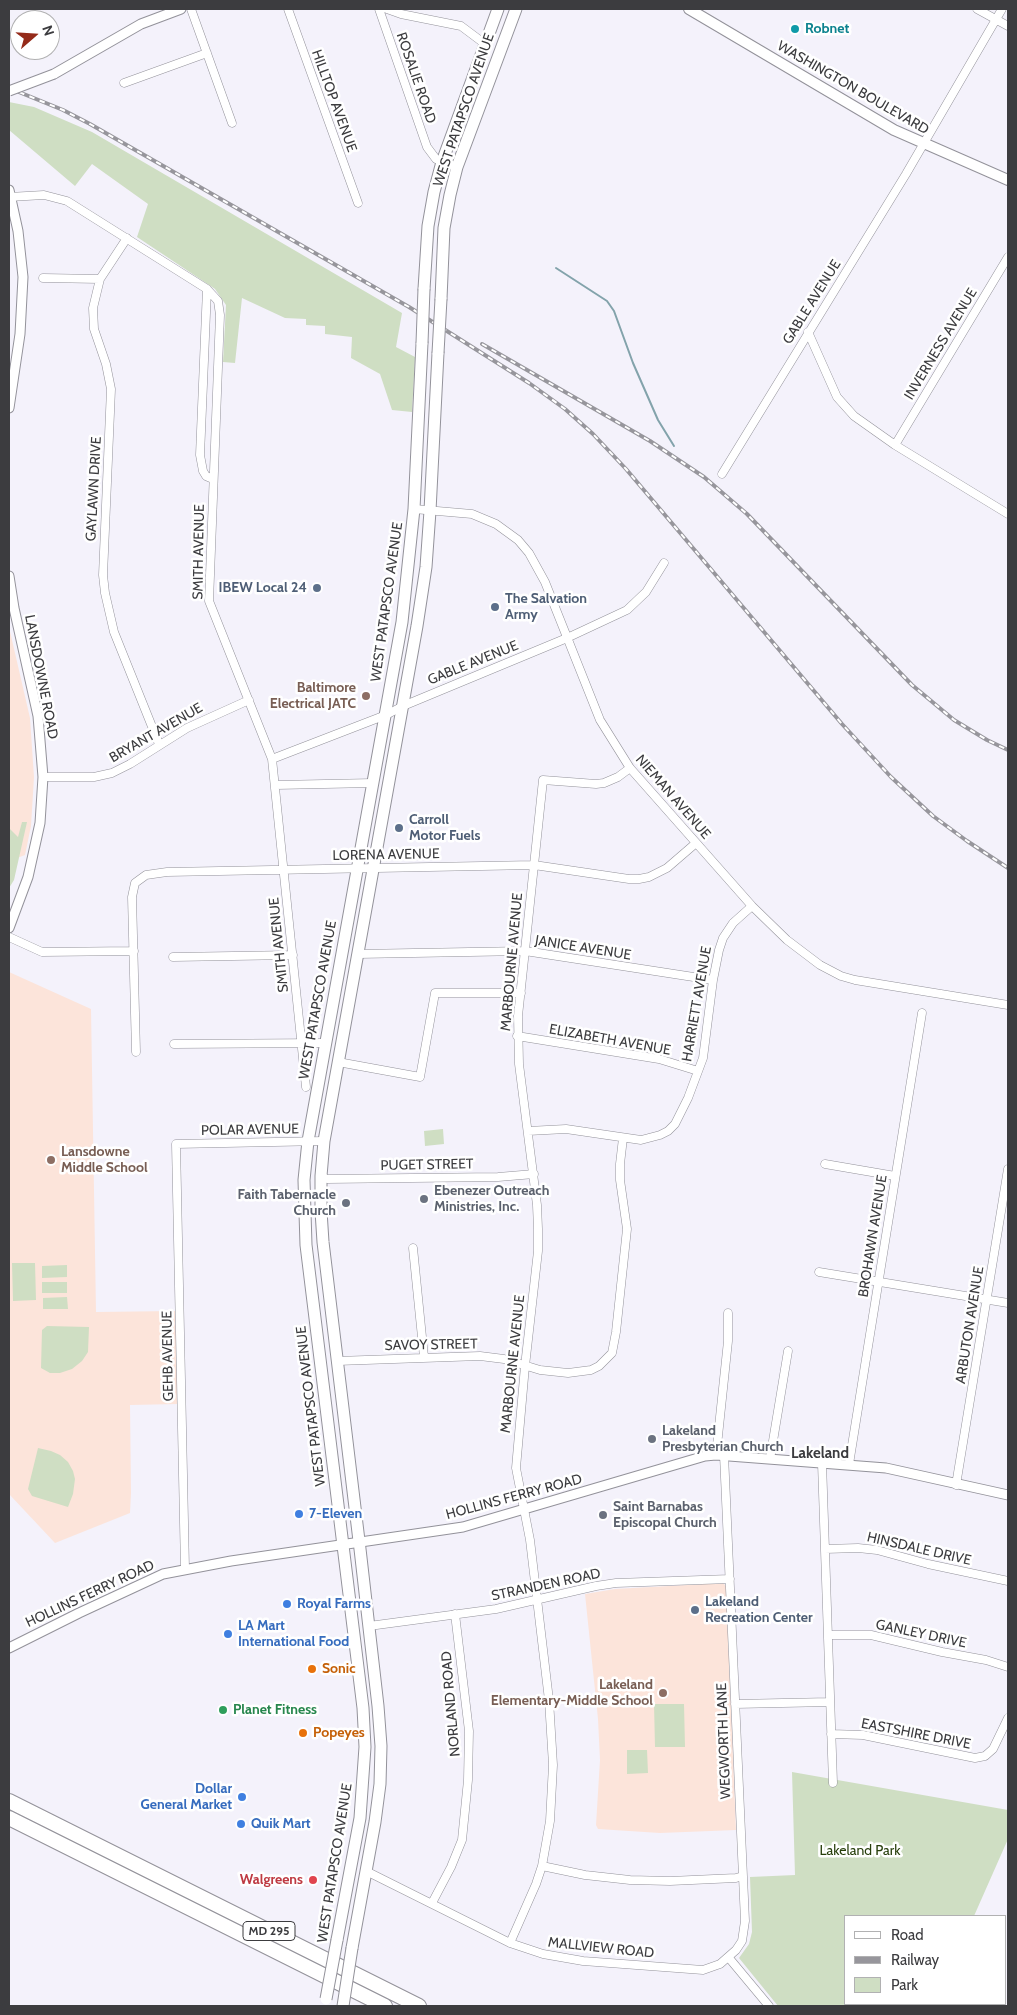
<!DOCTYPE html>
<style>
body{margin:0}
#map{position:relative;width:1017px;height:2015px;overflow:hidden;background:#f4f2fb;font-family:Cabin,sans-serif}
canvas{display:block}
.frame{position:absolute;inset:0;border:10px solid #3c3c3f;pointer-events:none}
.legend{position:absolute;left:844px;top:1915px;width:162px;height:90px;box-sizing:border-box;background:#fff;border:1px solid #b1b1b2;margin:0;padding:6px 9px;list-style:none;font-size:15px;color:#3c3c3f}
.legend li{display:flex;align-items:center;gap:10px;height:25px}
.legend b{width:25px;border:1px solid #b1b1b2}
.north{position:absolute;left:10px;top:10px;width:50px;height:50px;box-sizing:border-box;background:#fff;border:1px solid #b1b1b2;border-radius:50%;rotate:71deg;font-size:14px;font-weight:700;line-height:20px;text-align:center;color:#3c3c3f}
.north::after{content:'';display:block;margin:auto;width:18px;height:22px;background:#952b1a;clip-path:polygon(50% 0,100% 100%,50% 72%,0 100%)}
</style>
<div id="map">
<canvas width="1017" height="2015"></canvas>
<div class="frame"></div>
<ul class="legend">
<li><b style="height:6px;background:#fff"></b>Road</li>
<li><b style="height:6px;background:#97969c"></b>Railway</li>
<li><b style="height:14px;background:#cfdec3"></b>Park</li>
</ul>
<div class="north">N</div>
</div>
<script>
const ctx = document.querySelector('canvas').getContext('2d');
ctx.lineJoin = 'round';
function fill(path, color) { ctx.fillStyle = color; ctx.fill(path, 'evenodd'); }
const toPath = rows => new Path2D(rows.map(r => 'M' + r).join(''));
function strokePath(path, color, width, dash) { ctx.strokeStyle = color; ctx.lineWidth = width; ctx.lineCap = dash ? 'butt' : 'round'; ctx.setLineDash(dash || []); ctx.stroke(path); }
function write(font, color, halo, rows, align = 'center') {
  ctx.font = font + ' Cabin,sans-serif'; ctx.lineWidth = 5; ctx.setLineDash([]); ctx.textBaseline = 'middle'; ctx.strokeStyle = halo; ctx.fillStyle = color; for (const [text, x, y, turn = 0] of rows) {
    ctx.save(); ctx.translate(x, y); ctx.rotate((+turn || 0) * Math.PI / 180); ctx.textAlign = isNaN(turn) ? turn : align; if (halo) ctx.strokeText(text, 0, 0); ctx.fillText(text, 0, 0); ctx.restore();
  }
}
fill(toPath([
 [9,627,30,718,34,777,31,826,25,855,9,861],
 [9,972,91,1009,96,1312,175,1311,178,1404,130,1405,131,1493,130,1513,55,1543,9,1494],
 [723,1583,726,1586,736,1830,660,1833,598,1829,596,1825,600,1760,598,1719,585,1594,615,1589]
]), '#fce4da');
fill(toPath([
 [9,102,34,107,92,132,402,313,396,347,415,357,412,412,392,410,380,374,351,358,352,337,325,334,325,326,306,325,306,319,285,318,242,298,235,363,223,362,226,305,215,289,137,237,148,204,92,164,75,186,9,130],
 [22,822,27,822,14,880,9,888,9,828,18,837],
 [443,1129,444,1144,425,1146,424,1131],
 [12,1263,35,1263,36,1300,13,1301],
 [67,1265,67,1277,42,1278,42,1266],
 [42,1282,67,1282,67,1293,42,1293],
 [67,1297,68,1309,43,1309,43,1298],
 [47,1326,89,1327,88,1352,82,1361,72,1369,60,1373,50,1373,41,1368,42,1330],
 [38,1448,51,1451,60,1455,68,1462,73,1471,75,1479,73,1494,68,1507,32,1496,28,1489],
 [654,1704,684,1704,685,1747,655,1747],
 [627,1750,647,1750,648,1773,627,1774],
 [792,1772,1008,1810,1008,1839,974,1916,846,1916,846,2004,936,2004,934,2006,778,2006,739,1958,749,1944,752,1932,750,1877,795,1875]
]), '#cfdec3');
strokePath(toPath([
 [556,268,607,301,614,311,633,363,658,420,674,446]
]), '#83a3ab', 2);
const minor = toPath([
 [191,9,232,123],
 [288,9,358,203],
 [379,9,427,147,436,159,457,167],
 [387,9,401,14,461,26,485,44],
 [977,9,1008,26],
 [124,83,207,53],
 [9,197,44,195,67,201,207,289,218,301,220,315,209,601,272,759,306,1087],
 [127,238,100,279,93,308,94,329,106,364,111,389,103,575,105,593,114,632,159,744],
 [43,278,100,279],
 [207,289,200,455,203,471,206,476,213,479],
 [808,332,837,397,854,416,895,445,1008,514],
 [895,445,1008,257],
 [722,474,906,174,1002,9],
 [414,509,472,514,496,524,518,540,529,553,545,582,600,720,630,768,752,906,787,940,820,965,841,976,855,980,1008,1005],
 [272,759,386,715,403,706,567,638,627,610,646,592,664,563],
 [43,777,94,777,112,773,130,764,187,728,249,700],
 [276,785,373,783],
 [9,937,42,952,134,951],
 [358,954,525,951,713,980],
 [173,957,293,955],
 [517,1036,659,1059,698,1071],
 [174,1044,325,1043],
 [136,1052,132,897,135,883,146,875,167,872,534,865,629,879,639,879,649,877,667,868,696,843],
 [338,1062,420,1077,435,993,521,993],
 [528,1131,566,1129,641,1140,660,1135,668,1131,675,1124,688,1098,703,1058,713,980,719,950,723,938,733,923,752,906],
 [825,1164,895,1176],
 [321,1176,327,1179,498,1177,534,1174],
 [413,1248,424,1357],
 [819,1272,1008,1303],
 [337,1361,480,1356,504,1359,540,1370,568,1373,591,1370,599,1366,612,1353,616,1332,627,1229,620,1180,620,1164,623,1138],
 [716,1455,728,1341,728,1313],
 [770,1459,788,1351],
 [822,1463,833,1783],
 [849,1464,922,1013],
 [956,1485,1008,1169],
 [825,1549,858,1548,877,1550,928,1564,1008,1581],
 [185,1569,176,1144,324,1141],
 [369,1626,496,1609,596,1586,616,1583,730,1579],
 [828,1635,871,1635,942,1652,986,1660,1008,1667],
 [735,1704,830,1702],
 [831,1734,863,1735,975,1758,985,1756,993,1749,1008,1718],
 [542,1866,585,1875,630,1880,670,1881,736,1878,743,1876],
 [366,1871,510,1943,543,1954,583,1961,703,1970,720,1964,736,1950,742,1941,745,1921,724,1455],
 [432,1903,451,1867,462,1840,468,1780,469,1731,455,1614],
 [510,1943,536,1884,542,1866,550,1821,553,1765,549,1700,530,1540,516,1468,525,1366,538,1251,538,1229,537,1205,519,1064,518,1016,543,780,596,784,604,783,618,777,630,768],
 [729,1958,769,2006]
]);
const tertiary = toPath([
 [54,74,141,24,181,9],
 [9,190,18,231,23,277,20,334,9,408],
 [9,576,14,608,38,716,43,777,40,823,28,877,9,928],
 [9,1648,79,1613,163,1574,231,1561,463,1527,705,1456,716,1455,886,1468,1008,1495]
]);
const secondary = toPath([
 [689,9,894,130,1008,180]
]);
const primary = toPath([
 [424,289,428,226,434,192,442,162,498,9],
 [441,299,444,228,450,195,457,167,516,9],
 [337,1940,360,1818,365,1747,363,1708,306,1245,304,1180,308,1141,402,622,414,509,422,343],
 [352,1948,375,1822,380,1784,381,1746,378,1706,360,1549,323,1242,321,1211,321,1176,324,1141,417,626,426,567,430,511,438,353]
]);
const motorway = toPath([
 [9,1801,419,2006],
 [9,1818,385,2006]
]);
strokePath(minor, '#93929a', 9);
strokePath(tertiary, '#93929a', 11);
strokePath(secondary, '#93929a', 12);
strokePath(primary, '#93929a', 13);
strokePath(motorway, '#93929a', 16);
strokePath(minor, '#fff', 8);
strokePath(tertiary, '#fff', 9);
strokePath(secondary, '#fff', 10);
strokePath(primary, '#fff', 11);
strokePath(motorway, '#fff', 14);
const rail = toPath([
 [9,88,63,110,90,124,409,307,529,383,565,409,593,434,626,469,842,724,891,777,933,816,967,841,1008,868],
 [482,344,650,441,704,477,747,514,912,685,954,720,987,740,1008,750]
]);
strokePath(rail, '#97969c', 4);
strokePath(rail, '#fff', 2, [5.5]);
const tertiaryBridge = toPath([
 [9,91,54,74]
]);
const primaryBridge = toPath([
 [422,343,424,289],
 [438,353,441,299],
 [326,1999,337,1940],
 [343,2006,352,1948]
]);
strokePath(tertiaryBridge, '#93929a', 11, []);
strokePath(primaryBridge, '#93929a', 13, []);
strokePath(tertiaryBridge, '#fff', 9);
strokePath(primaryBridge, '#fff', 11);
for (const [x, y, r, color] of [
 [795,29,5,"#0f9aa8"],
 [317,588,5,"#5c6f8a"],
 [495,607,5,"#5c6f8a"],
 [366,696,5,"#8d6e63"],
 [399,828,5,"#5c6f8a"],
 [51,1160,5,"#8d6e63"],
 [424,1199,5,"#6b7280"],
 [346,1203,5,"#6b7280"],
 [652,1439,5,"#6b7280"],
 [299,1514,5,"#3f7fe0"],
 [603,1515,5,"#6b7280"],
 [287,1604,5,"#3f7fe0"],
 [695,1610,5,"#5c6f8a"],
 [228,1634,5,"#3f7fe0"],
 [312,1669,5,"#e8710a"],
 [663,1693,5,"#8d6e63"],
 [223,1710,5,"#2e9e5b"],
 [303,1733,5,"#e8710a"],
 [242,1797,5,"#3f7fe0"],
 [241,1824,5,"#3f7fe0"],
 [313,1880,5,"#e0444e"]
]) { const dot = new Path2D(); dot.arc(x, y, r, 0, 2 * Math.PI); ctx.fillStyle = color; ctx.fill(dot); strokePath(dot, '#fff', 2); }
for (const [x, y, w] of [
 [269,1931,52]
]) { const box = new Path2D(); box.roundRect(x - w / 2, y - 9.5, w, 19, 4); ctx.fillStyle = '#fff'; ctx.fill(box); strokePath(box, '#3c3c3f', 1); }
write('bold 12px', '#3c3c3f', null, [
 ["MD 295",269,1931]
]);
write('bold 14px', '#0d838f', '#fff', [
 ["Robnet",805,29]
], 'left');
write('14px', '#3c3c3f', '#fff', [
 ["ROSALIE ROAD",416,78,71],
 ["WASHINGTON BOULEVARD",853,88,30],
 ["HILLTOP AVENUE",334,101,70],
 ["WEST PATAPSCO AVENUE",464,110,-71],
 ["GABLE AVENUE",812,302,-58],
 ["INVERNESS AVENUE",941,344,-59],
 ["GAYLAWN DRIVE",94,489,-87],
 ["SMITH AVENUE",199,552,-89],
 ["WEST PATAPSCO AVENUE",387,602,-82],
 ["GABLE AVENUE",473,663,-22],
 ["LANSDOWNE ROAD",41,677,79],
 ["BRYANT AVENUE",156,733,-30],
 ["NIEMAN AVENUE",673,797,49],
 ["LORENA AVENUE",386,855,-1],
 ["SMITH AVENUE",279,945,-96],
 ["JANICE AVENUE",583,948,9],
 ["MARBOURNE AVENUE",512,962,-85],
 ["WEST PATAPSCO AVENUE",318,1000,-80],
 ["HARRIETT AVENUE",697,1004,-80],
 ["ELIZABETH AVENUE",610,1040,10],
 ["POLAR AVENUE",250,1130,-1],
 ["PUGET STREET",427,1165,-1],
 ["BROHAWN AVENUE",873,1236,-81],
 ["ARBUTON AVENUE",970,1325,-81],
 ["SAVOY STREET",431,1345,-1],
 ["GEHB AVENUE",168,1356,-91],
 ["MARBOURNE AVENUE",513,1364,-84],
 ["WEST PATAPSCO AVENUE",311,1406,-97],
 ["HOLLINS FERRY ROAD",514,1497,-15],
 ["HINSDALE DRIVE",919,1549,13],
 ["STRANDEN ROAD",546,1585,-12],
 ["HOLLINS FERRY ROAD",90,1594,-25],
 ["GANLEY DRIVE",921,1634,12],
 ["NORLAND ROAD",451,1704,-95],
 ["EASTSHIRE DRIVE",916,1734,11],
 ["WEGWORTH LANE",724,1741,-92],
 ["WEST PATAPSCO AVENUE",335,1863,-81],
 ["MALLVIEW ROAD",601,1948,6]
]);
write('bold 14px', '#4e5e75', '#fff', [
 ["IBEW Local 24",307,588,"right"],
 ["The Salvation",505,599],
 ["Army",505,615],
 ["Carroll",409,820],
 ["Motor Fuels",409,836],
 ["Lakeland",705,1602],
 ["Recreation Center",705,1618]
], 'left');
write('bold 14px', '#785e54', '#fff', [
 ["Baltimore",356,688],
 ["Electrical JATC",356,704],
 ["Lansdowne",61,1152,"left"],
 ["Middle School",61,1168,"left"],
 ["Lakeland",653,1685],
 ["Elementary-Middle School",653,1701]
], 'right');
write('bold 14px', '#5b616d', '#fff', [
 ["Ebenezer Outreach",434,1191],
 ["Ministries, Inc.",434,1207],
 ["Faith Tabernacle",336,1195,"right"],
 ["Church",336,1211,"right"],
 ["Lakeland",662,1431],
 ["Presbyterian Church",662,1447],
 ["Saint Barnabas",613,1507],
 ["Episcopal Church",613,1523]
], 'left');
write('bold 14px', '#366cbe', '#fff', [
 ["7-Eleven",309,1514],
 ["Royal Farms",297,1604],
 ["LA Mart",238,1626],
 ["International Food",238,1642],
 ["Dollar",232,1789,"right"],
 ["General Market",232,1805,"right"],
 ["Quik Mart",251,1824]
], 'left');
write('bold 14px', '#c56008', '#fff', [
 ["Sonic",322,1669],
 ["Popeyes",313,1733]
], 'left');
write('bold 14px', '#27864d', '#fff', [
 ["Planet Fitness",233,1710]
], 'left');
write('14px', '#273e0b', '#fff', [
 ["Lakeland Park",860,1851]
]);
write('bold 14px', '#be3a42', '#fff', [
 ["Walgreens",303,1880]
], 'right');
write('bold 15px', '#3c3c3f', '#fff', [
 ["Lakeland",820,1454]
]);
</script>
